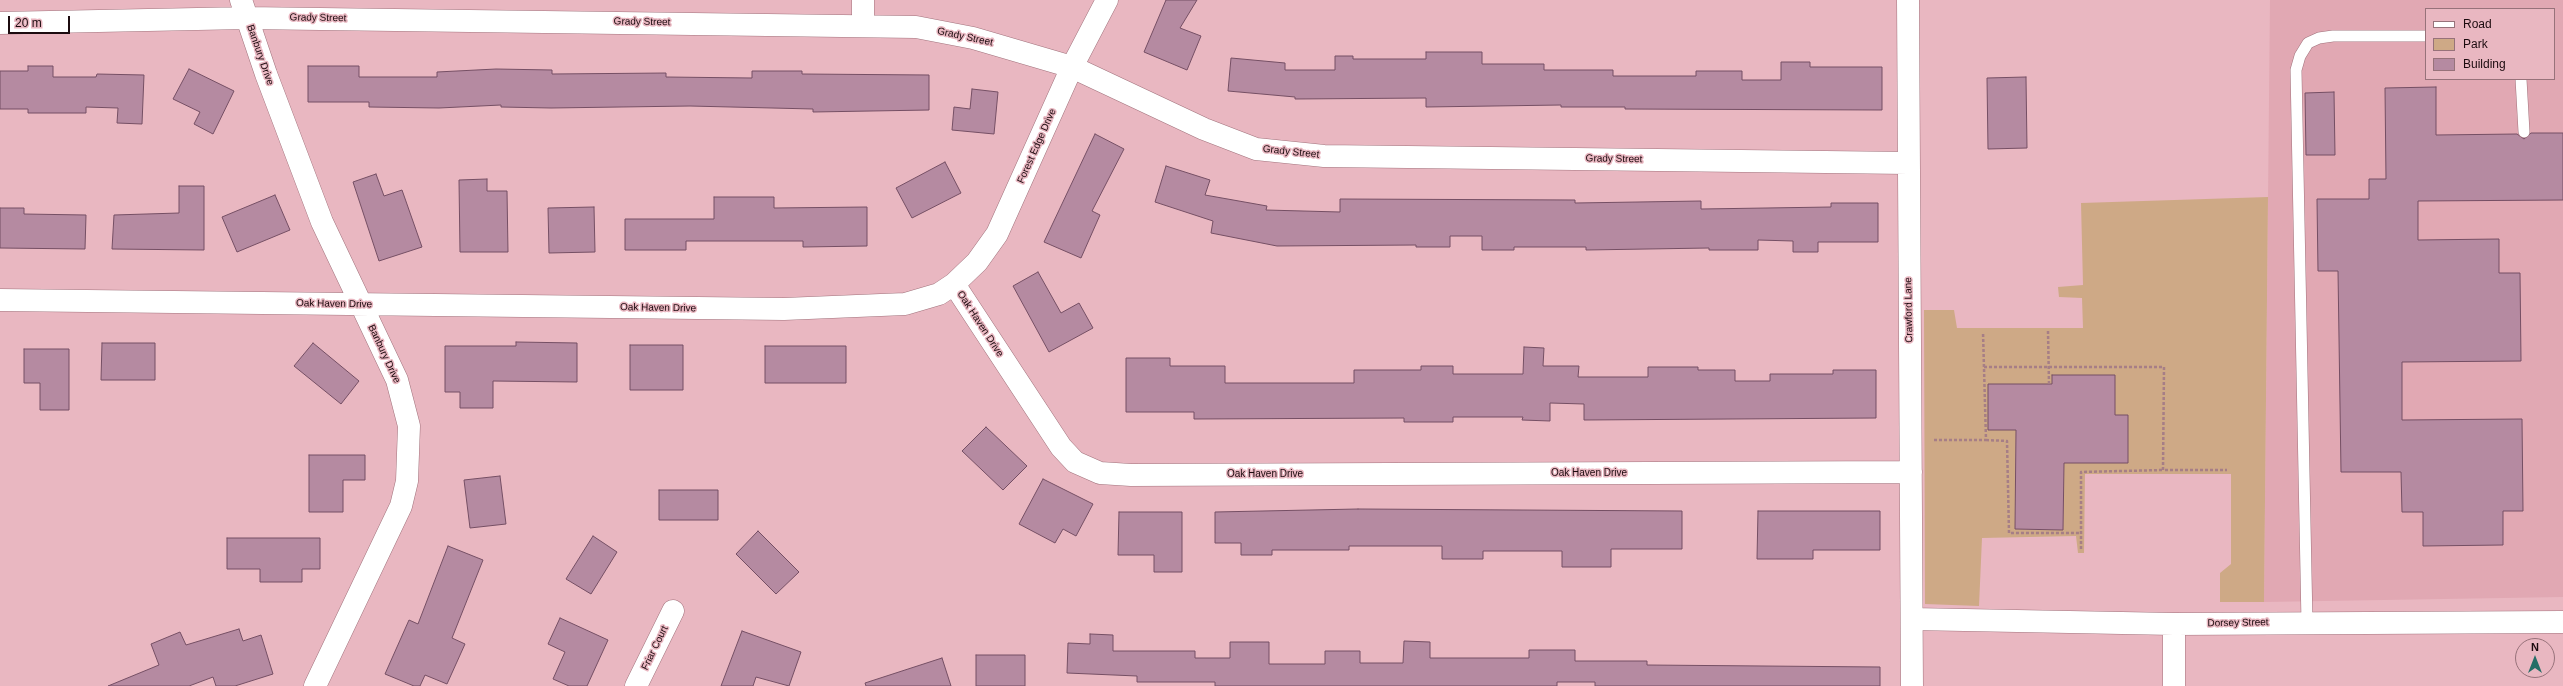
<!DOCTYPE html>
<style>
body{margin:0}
#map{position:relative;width:2563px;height:686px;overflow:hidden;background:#e9b7c1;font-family:Arial,sans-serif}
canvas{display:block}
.legend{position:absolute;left:2425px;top:8px;width:130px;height:72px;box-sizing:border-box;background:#e9b7c1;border:1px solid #97727a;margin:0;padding:5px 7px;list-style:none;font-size:12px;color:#1c0b0f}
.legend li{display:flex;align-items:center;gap:8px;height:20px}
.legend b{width:20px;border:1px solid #97727a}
.north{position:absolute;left:2515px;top:638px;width:40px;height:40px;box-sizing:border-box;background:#e9b7c1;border:1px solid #97727a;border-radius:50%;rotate:0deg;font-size:11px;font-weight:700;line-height:16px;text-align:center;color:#1c0b0f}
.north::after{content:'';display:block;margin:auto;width:14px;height:18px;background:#256e66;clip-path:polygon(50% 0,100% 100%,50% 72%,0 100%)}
.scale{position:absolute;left:8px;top:16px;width:62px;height:18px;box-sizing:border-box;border:2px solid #1c0b0f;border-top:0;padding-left:5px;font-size:12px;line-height:14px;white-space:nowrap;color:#1c0b0f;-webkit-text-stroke:3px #e9b7c1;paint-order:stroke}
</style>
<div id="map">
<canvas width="2563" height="686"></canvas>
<ul class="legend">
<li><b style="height:5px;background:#fff"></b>Road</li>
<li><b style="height:11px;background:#cea986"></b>Park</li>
<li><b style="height:11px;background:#b58aa1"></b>Building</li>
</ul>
<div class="north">N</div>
<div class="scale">20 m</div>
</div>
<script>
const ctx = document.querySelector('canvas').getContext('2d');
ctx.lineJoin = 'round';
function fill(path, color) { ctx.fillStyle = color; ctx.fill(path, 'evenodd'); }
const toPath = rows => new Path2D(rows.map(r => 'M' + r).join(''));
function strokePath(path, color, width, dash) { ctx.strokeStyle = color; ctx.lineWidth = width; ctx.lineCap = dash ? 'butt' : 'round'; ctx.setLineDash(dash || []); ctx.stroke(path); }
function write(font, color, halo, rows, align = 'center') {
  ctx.font = font + ' Arial,sans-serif'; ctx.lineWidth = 3; ctx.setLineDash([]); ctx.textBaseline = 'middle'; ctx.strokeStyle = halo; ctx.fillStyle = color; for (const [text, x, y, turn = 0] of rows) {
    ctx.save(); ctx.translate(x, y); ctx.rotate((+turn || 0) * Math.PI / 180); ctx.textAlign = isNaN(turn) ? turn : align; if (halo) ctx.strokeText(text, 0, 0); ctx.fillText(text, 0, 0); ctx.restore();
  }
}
fill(toPath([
 [2270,0,2563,0,2563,597,2264,602],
 [2426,9,2554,9,2554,79,2426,79]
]), '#e1a8b3');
fill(toPath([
 [2268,197,2264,602,2220,602,2220,573,2231,564,2231,474,2085,474,2084,553,2078,553,2076,536,1982,538,1979,606,1925,604,1924,310,1954,310,1957,328,2083,328,2082,298,2059,297,2058,287,2083,285,2081,203],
 [2052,375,2115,376,2115,415,2128,415,2128,463,2064,463,2063,530,2015,529,2016,430,1988,430,1988,385,2052,384]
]), '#cea986');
const building = toPath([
 [1166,0,1197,0,1180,28,1201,36,1187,70,1144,52,1166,0],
 [1426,52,1482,52,1482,64,1544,64,1544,70,1613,70,1613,76,1696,76,1696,71,1742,71,1742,80,1781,80,1781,62,1810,62,1810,67,1882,67,1882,110,1625,109,1625,107,1561,107,1561,105,1426,107,1426,98,1295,99,1295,97,1228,91,1231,58,1285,63,1285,70,1335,70,1335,56,1353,56,1353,59,1426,59,1426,52],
 [28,66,53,66,53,77,96,77,97,74,144,75,142,124,117,123,118,108,86,107,86,113,28,113,28,109,0,109,0,71,28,71,28,66],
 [308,66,359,66,359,77,437,77,437,72,496,69,552,70,552,74,666,73,666,77,752,78,752,71,802,71,802,74,929,75,929,110,813,112,813,109,690,106,551,108,501,107,501,105,439,108,369,107,369,102,308,102,308,66],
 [189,69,234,91,213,134,194,124,200,112,173,99,189,69],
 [2026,77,2027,148,1988,149,1987,78,2026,77],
 [2436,87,2436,135,2517,134,2524,139,2531,133,2563,133,2563,200,2418,201,2418,240,2499,239,2499,273,2520,273,2521,361,2402,362,2402,420,2522,419,2523,511,2503,511,2503,545,2423,546,2423,512,2402,512,2401,472,2341,472,2338,271,2318,271,2317,199,2369,199,2369,179,2386,179,2385,88,2436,87],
 [972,89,998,92,994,134,952,130,954,107,970,109,972,89],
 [2334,92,2335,155,2306,155,2305,93,2334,92],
 [1095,134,1124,149,1092,211,1100,215,1081,258,1044,242,1095,134],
 [945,162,961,193,912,218,896,188,945,162],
 [1166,166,1210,180,1205,195,1267,206,1266,210,1340,212,1340,199,1575,200,1575,203,1701,201,1701,209,1831,207,1831,203,1878,203,1878,242,1818,242,1818,252,1793,252,1793,241,1758,240,1758,250,1709,250,1709,248,1586,250,1586,247,1514,247,1514,250,1482,250,1482,236,1450,236,1450,247,1416,247,1416,245,1277,246,1211,233,1213,221,1155,202,1166,166],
 [376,174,384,196,402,190,422,247,379,261,353,182,376,174],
 [487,179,487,191,507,191,508,252,460,252,459,180,487,179],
 [179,186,204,186,204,250,112,249,114,215,179,213,179,186],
 [275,195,290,230,237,252,222,217,275,195],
 [714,197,774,197,774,208,867,207,867,246,803,247,803,241,686,241,686,250,625,250,625,219,714,219,714,197],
 [594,207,595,252,549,253,548,208,594,207],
 [0,208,24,208,24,214,86,215,85,249,0,248,0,208],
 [1038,272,1061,313,1079,303,1093,328,1049,352,1013,286,1038,272],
 [516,342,577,343,577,382,493,381,493,408,460,408,460,392,445,392,445,346,516,346,516,342],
 [102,343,155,343,155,380,101,380,102,343],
 [313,343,359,381,341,404,294,366,313,343],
 [630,345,683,345,683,390,630,390,630,345],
 [765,346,846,346,846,383,765,383,765,346],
 [1524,347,1544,348,1543,366,1579,366,1578,377,1648,377,1648,367,1698,367,1698,370,1735,370,1735,381,1770,381,1770,374,1833,374,1833,370,1876,370,1876,418,1584,420,1584,404,1550,403,1550,421,1522,420,1523,417,1453,417,1453,422,1404,422,1404,418,1194,419,1194,412,1126,412,1126,358,1170,358,1170,366,1225,366,1225,383,1354,383,1354,370,1421,370,1421,366,1453,366,1453,374,1523,374,1524,347],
 [24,349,69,349,69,410,40,410,40,383,24,383,24,349],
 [2052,375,2115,375,2115,415,2128,415,2128,463,2064,463,2063,530,2015,529,2016,430,1988,430,1988,384,2052,384,2052,375],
 [986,427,1027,466,1003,490,962,451,986,427],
 [309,455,365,455,365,480,343,480,343,512,309,512,309,455],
 [500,476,506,524,470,528,464,480,500,476],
 [1043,479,1093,504,1076,536,1063,529,1055,543,1019,524,1043,479],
 [659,490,718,490,718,520,659,520,659,490],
 [1358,509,1682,511,1682,549,1611,549,1611,567,1562,567,1562,551,1483,551,1483,559,1442,559,1442,546,1349,546,1349,550,1272,550,1272,555,1241,555,1241,543,1215,543,1215,512,1358,509],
 [1758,511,1880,511,1880,550,1813,550,1813,559,1757,559,1758,511],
 [1119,512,1182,512,1182,572,1154,572,1154,555,1118,555,1119,512],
 [758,531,799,572,776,594,736,554,758,531],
 [593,536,617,552,591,594,566,579,593,536],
 [227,538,320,538,320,569,302,569,302,582,260,582,260,569,227,569,227,538],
 [448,546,483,560,452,638,465,644,447,684,425,675,420,686,414,686,385,674,409,620,418,624,448,546],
 [560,618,608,640,587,686,569,686,553,679,565,652,548,644,560,618],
 [239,629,243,641,261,635,273,674,235,686,216,686,213,677,189,686,108,686,159,665,151,644,180,632,186,645,239,629],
 [742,631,801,652,789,686,756,677,753,686,721,686,742,631],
 [1090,634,1113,635,1113,651,1195,651,1195,658,1230,658,1230,642,1269,642,1269,664,1325,664,1325,651,1360,651,1360,663,1403,663,1404,641,1430,642,1430,658,1529,658,1529,650,1575,650,1575,661,1647,661,1647,665,1880,667,1880,686,1595,686,1595,682,1557,682,1557,686,1215,686,1215,682,1137,682,1137,676,1067,673,1068,643,1090,644,1090,634],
 [976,655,1025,655,1025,686,976,686,976,655],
 [942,658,951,686,866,686,865,683,942,658]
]);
fill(building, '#b58aa1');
strokePath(building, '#754f64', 1);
const service = toPath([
 [2521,79,2524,132],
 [2307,623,2296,70,2300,56,2308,43,2319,38,2333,36,2426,36]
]);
const minor = toPath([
 [241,0,266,74,322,222,397,380,409,426,407,481,401,506,315,686],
 [1908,0,1912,686],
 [0,23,246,18,916,27,973,38,1072,67,1204,129,1256,149,1324,156,1908,163],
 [863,25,863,0],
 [954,284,1061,447,1075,462,1100,473,1131,475,1911,472],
 [0,300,784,309,905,304,939,294,954,284,977,262,997,234,1072,67,1107,0],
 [1912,619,2174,624,2563,622],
 [636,686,673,611],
 [2174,686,2174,624]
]);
strokePath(service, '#a1727c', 12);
strokePath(minor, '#a1727c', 23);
strokePath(toPath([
 [2048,331,2049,384],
 [1984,367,2164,367,2163,470,2227,470],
 [1934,440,1986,440,1983,332],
 [1986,440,2007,441,2009,533,2081,533],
 [2081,549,2081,472,2163,470]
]), '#a67e86', 2.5, [3, 2]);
strokePath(service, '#fff', 11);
strokePath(minor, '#fff', 22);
write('10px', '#1c0b0f', '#e9b7c1', [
 ["Grady Street",318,18,1],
 ["Grady Street",642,22,1],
 ["Grady Street",965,37,12],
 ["Banbury Drive",260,55,71],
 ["Forest Edge Drive",1037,146,-66],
 ["Grady Street",1291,152,6],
 ["Grady Street",1614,159,1],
 ["Oak Haven Drive",334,304,1],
 ["Oak Haven Drive",658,308,1],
 ["Crawford Lane",1909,310,-91],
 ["Oak Haven Drive",980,324,57],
 ["Banbury Drive",384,354,65],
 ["Oak Haven Drive",1589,473],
 ["Oak Haven Drive",1265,474],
 ["Dorsey Street",2238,623,-1],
 ["Friar Court",655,648,-64]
]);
</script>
